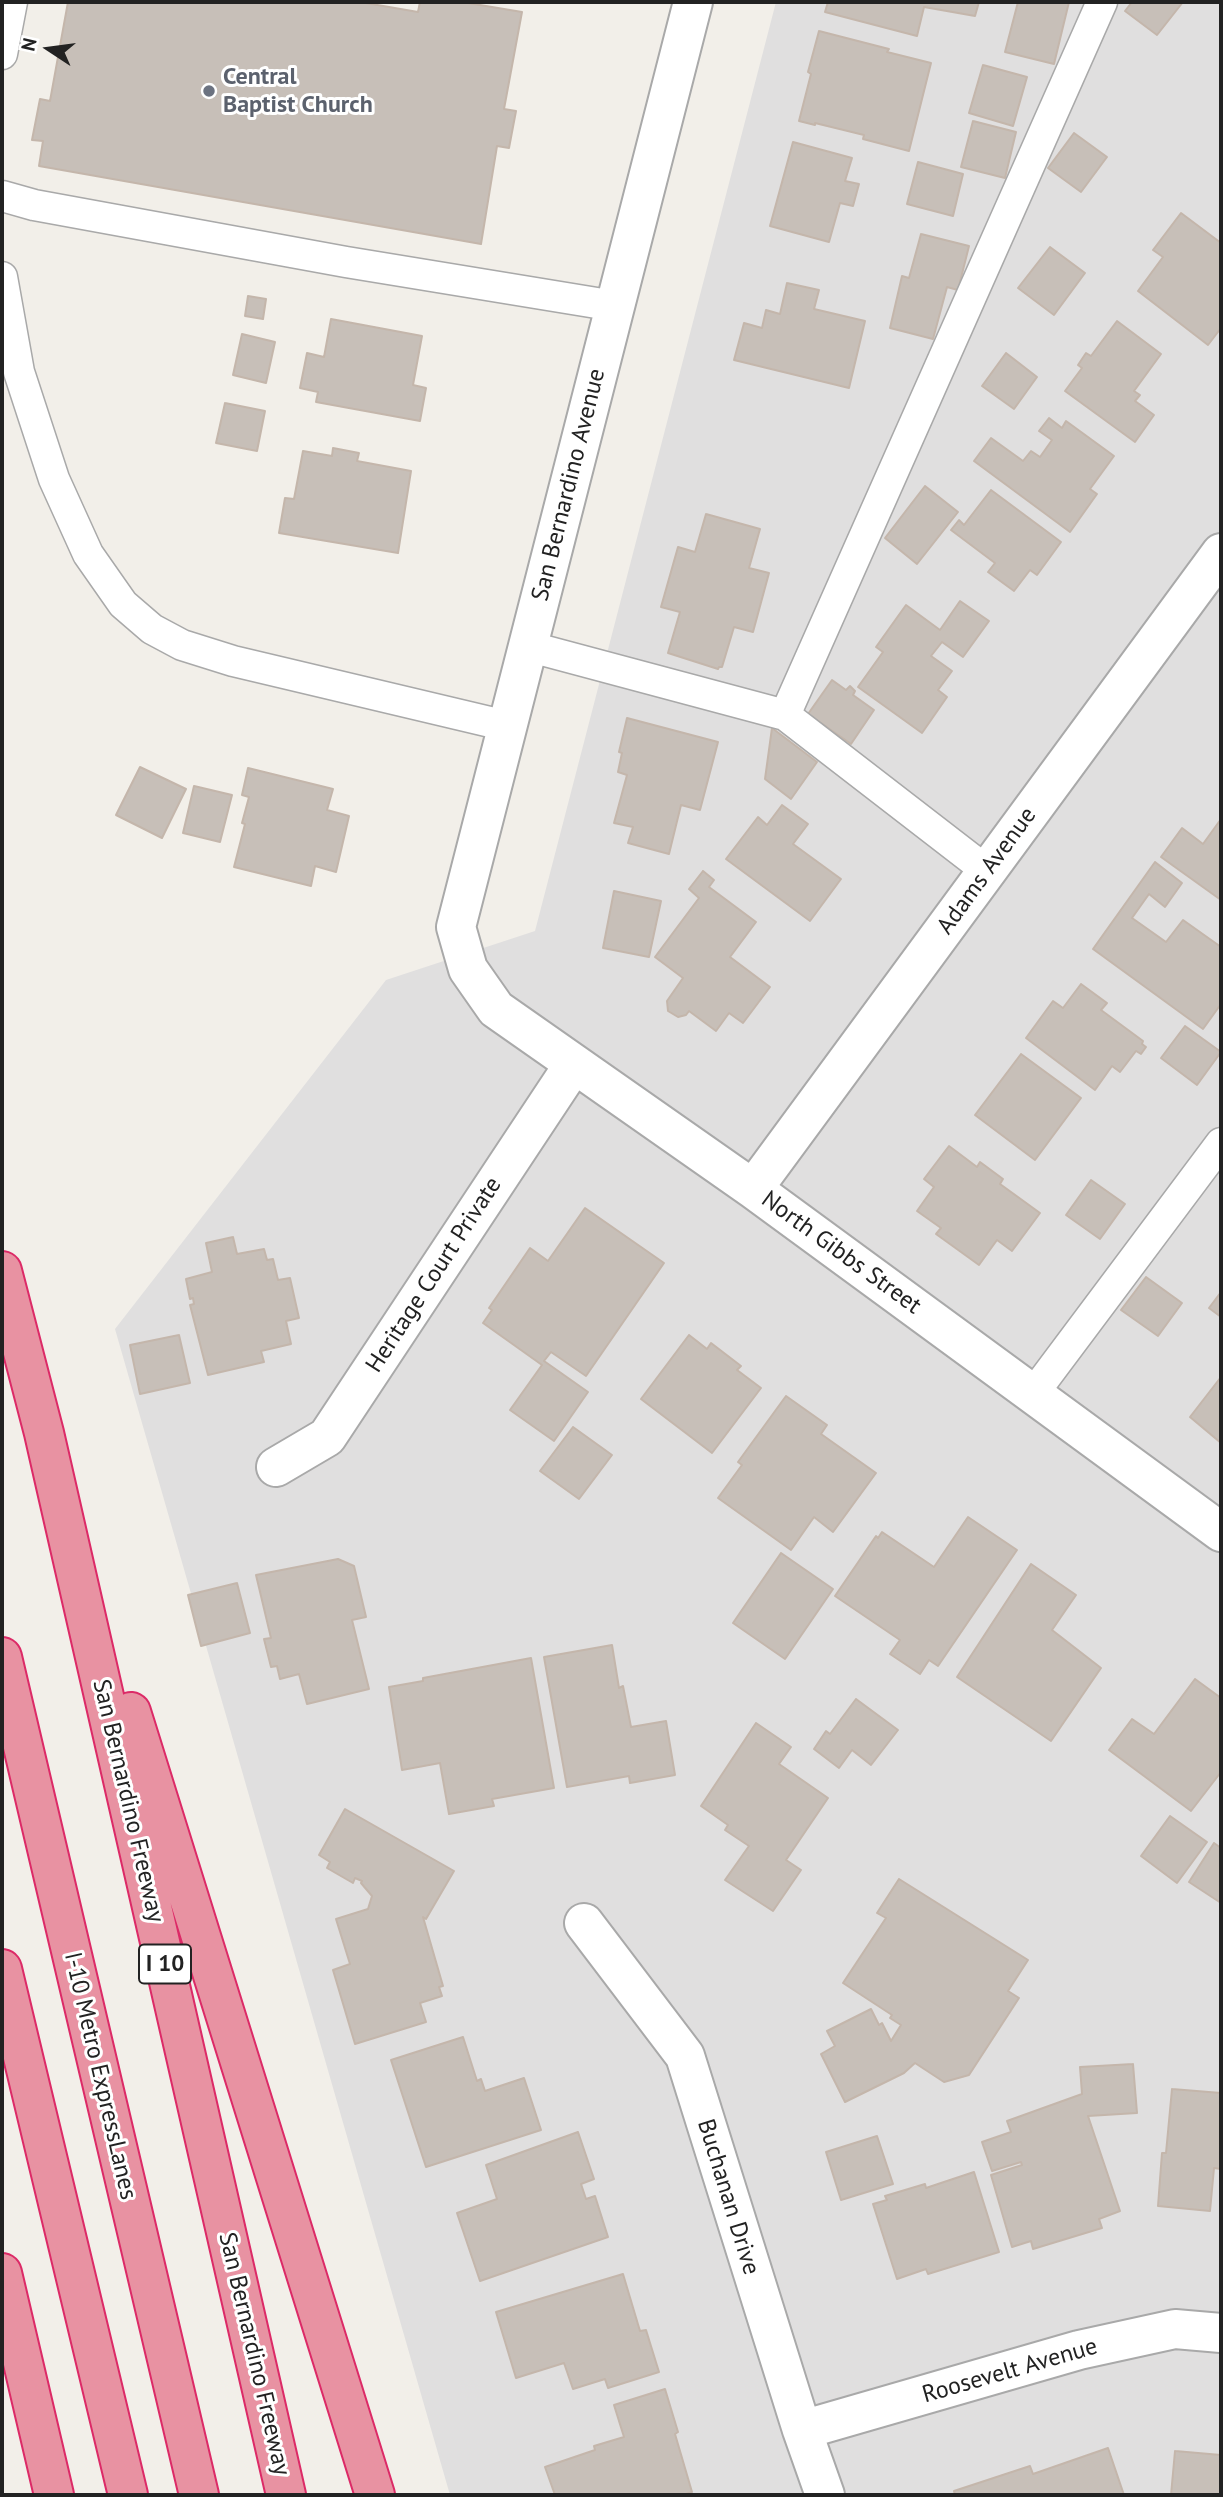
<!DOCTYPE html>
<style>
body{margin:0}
#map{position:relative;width:1223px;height:2497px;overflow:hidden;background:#f2efe9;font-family:"PT Sans",sans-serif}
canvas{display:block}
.frame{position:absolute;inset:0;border:4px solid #222;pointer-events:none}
.north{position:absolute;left:14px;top:14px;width:70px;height:70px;-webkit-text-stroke:5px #fff;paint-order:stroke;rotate:283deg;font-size:19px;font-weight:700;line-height:28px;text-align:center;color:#222}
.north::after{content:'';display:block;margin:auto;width:24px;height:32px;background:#222;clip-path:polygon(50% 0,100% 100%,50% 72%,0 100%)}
</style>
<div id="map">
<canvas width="1223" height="2497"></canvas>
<div class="frame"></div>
<div class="north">N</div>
</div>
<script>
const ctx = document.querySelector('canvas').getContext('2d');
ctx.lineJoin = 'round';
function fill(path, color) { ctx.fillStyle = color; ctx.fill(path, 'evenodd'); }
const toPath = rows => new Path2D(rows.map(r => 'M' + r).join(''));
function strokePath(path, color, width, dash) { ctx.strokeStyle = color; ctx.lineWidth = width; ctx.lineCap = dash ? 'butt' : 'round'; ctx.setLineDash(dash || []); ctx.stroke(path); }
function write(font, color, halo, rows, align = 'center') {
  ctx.font = font + ' "PT Sans",sans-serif'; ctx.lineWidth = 6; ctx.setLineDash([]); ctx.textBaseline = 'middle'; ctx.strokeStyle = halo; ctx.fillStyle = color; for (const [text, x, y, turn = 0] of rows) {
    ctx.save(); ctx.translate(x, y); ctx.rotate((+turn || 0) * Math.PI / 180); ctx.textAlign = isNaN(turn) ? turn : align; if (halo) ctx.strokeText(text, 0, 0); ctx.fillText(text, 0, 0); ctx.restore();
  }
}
fill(toPath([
 [776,2,1221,2,1221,2495,450,2495,115,1329,386,980,535,931]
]), '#e0dfdf');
const building = toPath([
 [68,2,360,2,418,12,420,2,462,2,522,12,504,109,516,111,509,148,497,146,481,244,39,166,43,141,32,140,40,99,50,101,68,2],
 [828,2,979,2,975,16,924,7,917,36,825,12,828,2],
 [1018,2,1069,2,1054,64,1005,52,1018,2],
 [1132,2,1183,2,1157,35,1125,11,1132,2],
 [819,31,889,49,887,52,931,63,909,151,863,139,864,135,815,123,815,125,799,121,811,74,808,72,819,31],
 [983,65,1027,77,1013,126,969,113,983,65],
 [973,121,1016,132,1005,178,961,167,973,121],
 [1074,133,1107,157,1081,192,1048,168,1074,133],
 [793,142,852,158,845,181,859,184,853,206,840,203,829,242,770,226,793,142],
 [918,162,963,174,953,216,907,204,918,162],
 [1181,213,1221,243,1221,328,1208,345,1138,291,1163,257,1153,250,1181,213],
 [921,234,969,246,958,290,947,287,933,339,890,328,902,276,909,278,921,234],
 [1050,247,1085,273,1054,315,1018,288,1050,247],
 [787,283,819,290,814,309,865,321,849,388,734,360,744,323,762,328,766,310,780,314,787,283],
 [248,296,266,299,263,319,245,316,248,296],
 [331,319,422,336,413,385,426,388,420,421,316,402,318,392,300,388,307,353,324,357,331,319],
 [1117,321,1161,354,1134,391,1140,395,1135,401,1154,415,1135,442,1065,391,1082,368,1078,365,1086,353,1091,356,1117,321],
 [242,334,275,342,266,383,233,375,242,334],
 [1006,353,1037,377,1014,409,982,386,1006,353],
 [225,403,265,411,257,451,216,443,225,403],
 [1049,418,1062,428,1066,421,1114,456,1090,489,1097,494,1070,532,974,461,991,438,1023,461,1031,451,1040,457,1052,440,1039,431,1049,418],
 [333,448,359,453,357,461,411,471,398,553,279,533,285,498,294,499,303,451,332,456,333,448],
 [925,486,958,512,917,564,885,538,925,486],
 [991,490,1061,542,1037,575,1030,570,1014,591,988,572,995,563,951,530,959,520,964,525,991,490],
 [706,514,760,529,749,568,769,573,753,632,734,627,722,667,719,667,718,669,668,653,680,612,661,607,678,547,695,552,706,514],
 [960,601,989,621,963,657,942,642,931,656,952,671,938,690,947,697,922,733,858,687,883,652,876,647,906,605,940,630,960,601],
 [832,680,846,690,850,686,855,691,853,695,874,710,851,744,808,714,832,680],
 [627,718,718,742,700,810,681,805,669,854,628,843,633,827,614,823,627,775,618,772,622,753,619,752,627,718],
 [772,728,817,762,791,799,765,779,772,728],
 [140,767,186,789,162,838,116,815,140,767],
 [248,768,333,789,327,810,349,816,336,872,315,866,311,886,234,867,245,824,242,823,249,797,242,795,248,768],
 [194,786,232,795,220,842,183,833,194,786],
 [782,805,808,824,793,844,841,879,810,921,726,859,758,817,767,825,782,805],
 [1221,819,1221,900,1161,857,1182,828,1203,844,1221,819],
 [1155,862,1182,883,1165,907,1149,894,1132,918,1166,942,1183,920,1221,947,1221,1004,1203,1029,1093,949,1155,862],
 [703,871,714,880,709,887,756,922,730,957,770,987,743,1023,729,1013,716,1031,689,1011,686,1015,678,1017,668,1011,667,1001,683,978,655,957,699,898,689,889,703,871],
 [614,891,661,901,649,957,603,948,614,891],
 [1081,984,1107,1003,1101,1010,1143,1041,1142,1044,1146,1047,1141,1054,1136,1051,1120,1072,1112,1066,1095,1090,1026,1038,1053,1001,1063,1008,1081,984],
 [1185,1026,1221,1052,1197,1085,1161,1058,1185,1026],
 [1021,1054,1081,1098,1035,1160,975,1115,1021,1054],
 [949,1146,977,1167,980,1162,1003,1179,1000,1184,1040,1213,1012,1251,997,1240,979,1265,936,1234,941,1228,917,1211,934,1187,924,1179,949,1146],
 [1091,1180,1125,1204,1100,1239,1066,1215,1091,1180],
 [585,1208,664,1263,586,1376,551,1352,544,1361,588,1392,554,1441,510,1410,542,1365,483,1323,492,1310,489,1308,530,1248,548,1261,585,1208],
 [233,1237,237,1254,264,1249,267,1260,273,1259,278,1280,290,1278,299,1318,286,1321,291,1344,261,1351,264,1362,208,1375,190,1305,194,1304,193,1298,190,1299,186,1279,212,1272,206,1243,233,1237],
 [1146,1277,1182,1303,1158,1336,1121,1310,1146,1277],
 [1221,1292,1221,1317,1209,1308,1221,1292],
 [179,1335,190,1383,140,1394,130,1345,179,1335],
 [689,1335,707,1349,711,1343,741,1366,737,1370,761,1388,712,1453,641,1399,689,1335],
 [1221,1377,1221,1443,1190,1417,1221,1377],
 [786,1396,827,1425,821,1434,876,1473,833,1532,814,1517,791,1550,718,1498,742,1465,738,1462,786,1396],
 [573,1427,612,1455,579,1499,540,1471,573,1427],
 [968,1517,1017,1550,938,1666,929,1660,920,1674,890,1654,900,1640,835,1596,876,1536,878,1538,882,1532,934,1567,968,1517],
 [781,1553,833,1589,785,1659,733,1623,781,1553],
 [338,1559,354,1566,366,1617,352,1620,369,1689,307,1704,299,1674,280,1679,277,1666,271,1667,264,1639,271,1638,256,1575,338,1559],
 [1031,1564,1076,1595,1052,1630,1101,1668,1051,1741,957,1677,1031,1564],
 [237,1583,250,1633,201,1646,188,1595,237,1583],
 [612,1645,619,1688,623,1686,631,1727,666,1721,675,1775,630,1783,629,1776,567,1787,544,1657,612,1645],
 [531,1658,554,1788,492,1799,494,1806,449,1814,440,1763,402,1770,389,1687,423,1681,423,1678,531,1658],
 [1195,1679,1221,1698,1221,1772,1191,1811,1109,1750,1132,1719,1154,1734,1195,1679],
 [856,1699,898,1730,871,1765,852,1750,839,1768,814,1749,826,1731,830,1734,856,1699],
 [756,1723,791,1747,779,1764,828,1798,786,1860,801,1870,773,1911,725,1880,749,1846,725,1830,728,1825,701,1806,756,1723],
 [345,1809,454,1871,426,1919,423,1917,443,1986,439,1987,442,1996,420,2003,426,2022,355,2044,333,1970,350,1964,336,1919,368,1909,372,1896,361,1883,362,1881,355,1878,353,1883,327,1868,330,1862,319,1855,345,1809],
 [1170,1816,1207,1842,1177,1883,1141,1856,1170,1816],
 [1214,1843,1221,1848,1221,1903,1189,1882,1214,1843],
 [899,1879,1028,1960,1008,1991,1019,1998,969,2075,944,2082,915,2063,904,2073,845,2102,821,2054,835,2046,827,2031,871,2009,879,2025,882,2023,891,2041,901,2025,890,2018,892,2015,843,1983,886,1918,877,1913,899,1879],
 [463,2037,477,2081,481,2079,485,2091,524,2078,541,2130,426,2167,391,2060,463,2037],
 [1133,2064,1137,2113,1088,2116,1120,2211,1099,2219,1102,2228,1033,2249,1031,2241,1012,2247,991,2175,1022,2165,1021,2162,992,2171,982,2142,1011,2132,1007,2121,1082,2094,1080,2067,1133,2064],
 [1172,2089,1221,2093,1221,2169,1214,2168,1210,2211,1158,2206,1162,2153,1166,2153,1172,2089],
 [578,2132,594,2179,581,2184,586,2199,595,2196,608,2237,480,2281,457,2213,497,2199,486,2165,578,2132],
 [877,2136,893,2184,841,2200,826,2152,877,2136],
 [974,2172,999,2252,928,2274,926,2269,897,2279,873,2204,887,2200,885,2196,925,2184,926,2188,974,2172],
 [623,2274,640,2331,646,2330,659,2372,608,2388,605,2379,573,2389,564,2363,516,2378,496,2312,623,2274],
 [665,2389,678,2432,675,2434,692,2492,683,2495,555,2495,545,2467,595,2450,594,2446,624,2437,614,2405,665,2389],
 [1108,2448,1124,2495,955,2495,954,2491,1030,2466,1033,2474,1108,2448],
 [1175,2451,1221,2455,1221,2495,1171,2495,1175,2451]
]);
fill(building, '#c7bfb8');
strokePath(building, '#c4b6ab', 2);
const lane = toPath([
 [2,54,12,2],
 [2,196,34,205,346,262,615,306],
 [2,277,19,372,54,479,88,554,123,604,152,629,182,645,233,661,507,726],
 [527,646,785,715,987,871],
 [785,715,1102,2],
 [1033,1394,1221,1143]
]);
const street = toPath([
 [693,2,456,927,468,969,496,1009,753,1189,1221,1532],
 [753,1189,1221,553],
 [276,1467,327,1437,574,1064],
 [584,1923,685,2056,802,2430,825,2495],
 [802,2430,1079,2350,1175,2329,1221,2333]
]);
const highway = toPath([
 [2,1271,44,1433,286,2495],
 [2,1657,199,2495],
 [131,1712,375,2495],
 [2,1969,128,2495],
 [2,2273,54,2495]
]);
strokePath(lane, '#a9a9a9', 33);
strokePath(street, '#a9a9a9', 42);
strokePath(highway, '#dc2a67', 42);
strokePath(lane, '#fff', 30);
strokePath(street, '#fff', 38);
strokePath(highway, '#e892a2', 38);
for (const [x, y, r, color] of [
 [209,91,7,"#6b7280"]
]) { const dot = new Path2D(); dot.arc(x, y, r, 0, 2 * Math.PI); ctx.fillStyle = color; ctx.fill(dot); strokePath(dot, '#fff', 2.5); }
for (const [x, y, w] of [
 [165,1964,52]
]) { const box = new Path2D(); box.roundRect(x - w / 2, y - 19.5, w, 39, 5); ctx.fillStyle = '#fff'; ctx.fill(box); strokePath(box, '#222', 2); }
write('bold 23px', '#222', null, [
 ["I 10",165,1964]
]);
write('bold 24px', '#5b616d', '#fff', [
 ["Central",223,77],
 ["Baptist Church",223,105]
], 'left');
write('24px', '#222', '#fff', [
 ["San Bernardino Avenue",569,485,-76],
 ["Adams Avenue",987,871,-54],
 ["North Gibbs Street",841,1253,36],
 ["Heritage Court Private",434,1275,-57],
 ["San Bernardino Freeway",128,1801,77],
 ["I-10 Metro ExpressLanes",100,2076,77],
 ["Buchanan Drive",728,2197,73],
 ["San Bernardino Freeway",254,2354,77],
 ["Roosevelt Avenue",1010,2371,-16]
]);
</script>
